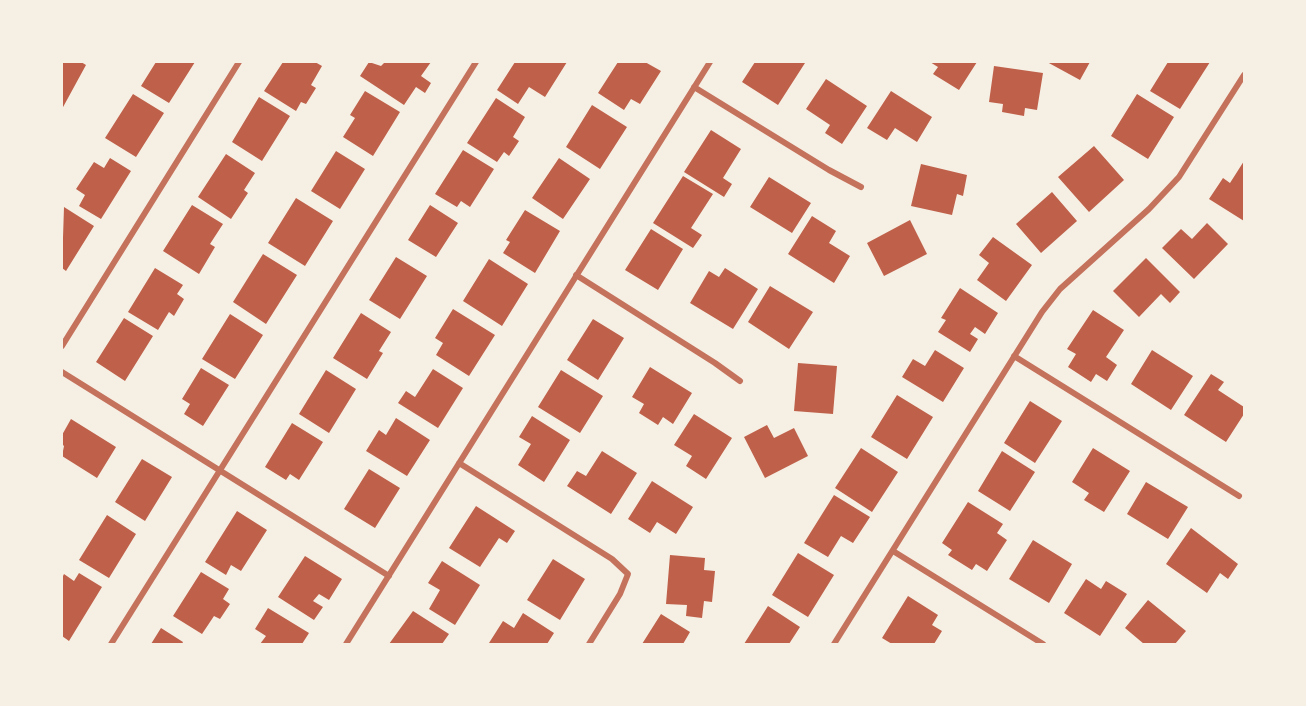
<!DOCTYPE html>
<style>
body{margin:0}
#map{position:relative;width:1306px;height:706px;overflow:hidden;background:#f6efe4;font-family:Overpass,sans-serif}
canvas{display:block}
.frame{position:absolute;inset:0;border:63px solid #f6efe4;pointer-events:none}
</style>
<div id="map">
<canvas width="1306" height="706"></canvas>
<div class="frame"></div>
</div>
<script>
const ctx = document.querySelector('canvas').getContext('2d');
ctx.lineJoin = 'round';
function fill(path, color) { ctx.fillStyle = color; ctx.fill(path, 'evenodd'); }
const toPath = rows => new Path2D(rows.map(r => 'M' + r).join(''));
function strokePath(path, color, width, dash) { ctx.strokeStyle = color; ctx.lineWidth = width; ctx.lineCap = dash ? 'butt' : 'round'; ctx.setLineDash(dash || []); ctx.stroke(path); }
fill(toPath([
 [62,62,81,62,86,65,62,109],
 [156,62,195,62,169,103,141,86],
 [283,62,315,62,322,66,311,85,316,88,306,104,301,102,296,111,264,91],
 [369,62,381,66,385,62,431,62,421,76,431,83,425,93,416,87,404,105,360,76],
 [515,62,567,62,545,97,529,87,518,104,497,90],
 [618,62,645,62,661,71,640,104,631,99,624,110,598,93],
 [755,62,802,62,805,63,778,105,742,82],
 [930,62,977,62,959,90,933,74,938,67],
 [1047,62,1090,62,1080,80],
 [1168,62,1210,62,1180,109,1150,91],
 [994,66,1043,73,1037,110,1025,108,1024,116,1002,112,1003,104,989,102],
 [826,79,867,106,842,144,825,133,830,125,806,109],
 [365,91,400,112,373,156,343,137,355,118,350,115],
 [891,91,932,117,917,142,895,128,887,140,867,128],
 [133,94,164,113,136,157,105,138],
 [1137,94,1174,117,1148,159,1111,136],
 [259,97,290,116,262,161,232,142],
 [496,98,525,117,513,137,519,141,509,156,504,152,497,162,467,143],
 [592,105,627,127,600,169,566,147],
 [711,130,741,149,723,178,732,184,724,197,684,172],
 [1094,146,1124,180,1089,212,1058,177],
 [463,150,494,169,470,207,461,201,457,207,435,194],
 [336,151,365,169,340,209,311,191],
 [226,154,255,173,244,190,248,193,231,219,198,197],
 [110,158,131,171,101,219,79,206,85,195,76,189,94,162,104,168],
 [559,158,590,179,563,219,532,198],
 [1244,161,1244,221,1209,199,1223,178,1230,183],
 [921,164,967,175,963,196,957,194,952,215,911,206],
 [683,176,713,194,691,228,702,235,693,248,653,223],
 [769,177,811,203,792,233,750,207],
 [1052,192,1077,221,1041,253,1016,224],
 [296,198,333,221,305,266,268,243],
 [192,205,223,224,210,244,215,247,199,274,163,251],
 [430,205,458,223,436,257,408,240],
 [64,207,94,226,66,271,62,268],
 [525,210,560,231,535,273,503,253,510,242,506,240],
 [812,216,836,231,829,243,850,256,834,283,788,254],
 [910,220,927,254,884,276,867,243],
 [1207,223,1228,244,1194,279,1162,248,1181,229,1192,239],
 [651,229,683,249,658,290,625,270],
 [993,237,1032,265,1006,301,977,280,989,263,979,255],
 [263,254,297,275,266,324,233,302],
 [396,257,427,276,400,319,369,300],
 [1146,258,1180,292,1170,303,1161,294,1139,317,1113,291],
 [489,259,528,284,502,326,463,301],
 [155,268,183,285,177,294,184,299,174,316,169,312,158,330,128,312],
 [725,268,758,289,733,329,690,303,709,271,719,277],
 [770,286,813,312,789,349,748,322],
 [960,288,998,313,985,334,975,327,970,334,978,339,970,352,938,332,946,320,941,318],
 [453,309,495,335,469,376,436,355,443,343,435,338],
 [1093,310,1124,330,1106,357,1117,365,1107,381,1096,374,1091,382,1068,367,1076,354,1067,349],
 [361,313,391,332,379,351,383,353,367,379,333,358],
 [230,314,263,335,235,379,202,359],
 [124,318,153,336,125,381,96,362],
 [593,319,624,338,598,380,567,360],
 [935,350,964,368,943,402,902,377,913,359,925,366],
 [1152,350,1193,376,1171,410,1131,384],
 [798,363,837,366,833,414,794,411],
 [650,367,692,393,673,424,663,417,658,425,639,413,644,404,632,397],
 [201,368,229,385,203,426,184,414,190,404,182,399],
 [433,369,463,388,438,428,398,403,406,391,415,397],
 [326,370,356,389,329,433,299,414],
 [561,370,603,396,580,433,538,407],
 [1211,374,1224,382,1218,390,1244,407,1244,414,1226,442,1184,415],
 [897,395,933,417,907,459,871,437],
 [1030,401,1062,421,1035,463,1004,443],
 [694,414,732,438,706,479,686,466,692,456,674,445],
 [532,416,570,440,544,482,518,465,531,444,519,437],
 [396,418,430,440,407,476,366,451,379,430,386,435],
 [71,419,116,447,97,478,62,456,64,446,62,444,62,435],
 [292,423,323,442,299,480,290,474,286,480,265,467],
 [767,425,774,438,794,428,808,456,765,478,744,437],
 [861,448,898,472,872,512,835,488],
 [1093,448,1130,471,1104,512,1084,500,1089,493,1072,482],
 [602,451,637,473,611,514,567,486,577,471,586,476],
 [1002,451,1035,472,1010,511,978,491],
 [142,459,172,477,145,521,115,502],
 [369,469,400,488,375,528,344,509],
 [652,481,693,507,676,534,657,522,650,533,628,519],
 [1146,482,1188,507,1168,539,1127,514],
 [834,495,870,517,853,543,841,536,828,557,804,543],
 [968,502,1003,524,997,533,1007,540,987,571,976,564,972,570,948,555,952,550,942,543],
 [476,506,515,531,507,543,499,538,480,567,449,548],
 [237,511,267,530,241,571,231,565,226,575,205,562],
 [107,515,136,534,109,578,79,560],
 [1191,528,1238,564,1228,579,1220,573,1207,593,1166,564],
 [1033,540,1072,564,1049,603,1009,579],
 [798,553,834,575,808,617,772,595],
 [670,555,705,558,704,570,715,571,712,602,704,601,702,618,686,616,687,605,666,604],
 [305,556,342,579,329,600,319,594,313,601,323,607,314,620,278,597],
 [553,559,585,579,560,620,527,600],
 [442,561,480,585,455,625,429,609,440,590,428,583],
 [201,572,229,589,223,599,230,604,220,619,214,616,202,634,173,616],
 [79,573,102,587,69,641,62,636,62,578,64,574,74,581],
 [1086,579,1101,589,1106,581,1127,594,1100,636,1064,613],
 [908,596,938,615,932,625,942,631,934,644,892,644,882,638],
 [1148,600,1186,631,1175,644,1144,644,1125,628],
 [768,606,800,627,789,644,744,644],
 [268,608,309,633,302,644,260,644,266,636,255,629],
 [413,611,449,634,442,644,389,644],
 [523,613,554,633,547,644,489,643,503,621,514,628],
 [661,614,690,632,683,644,642,644],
 [161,628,183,642,182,644,151,644]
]), '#bf614a');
strokePath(toPath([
 [694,87,829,170,861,187],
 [576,275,715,363,740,381],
 [62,346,239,62],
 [1014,356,1239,496],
 [62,372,389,576],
 [459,463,612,559,628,574,620,594,589,644],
 [893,551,1043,644],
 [111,644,476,62],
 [346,644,710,62],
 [834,644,1042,312,1060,289,1149,209,1179,177,1244,75]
]), '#c5725c', 6);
</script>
